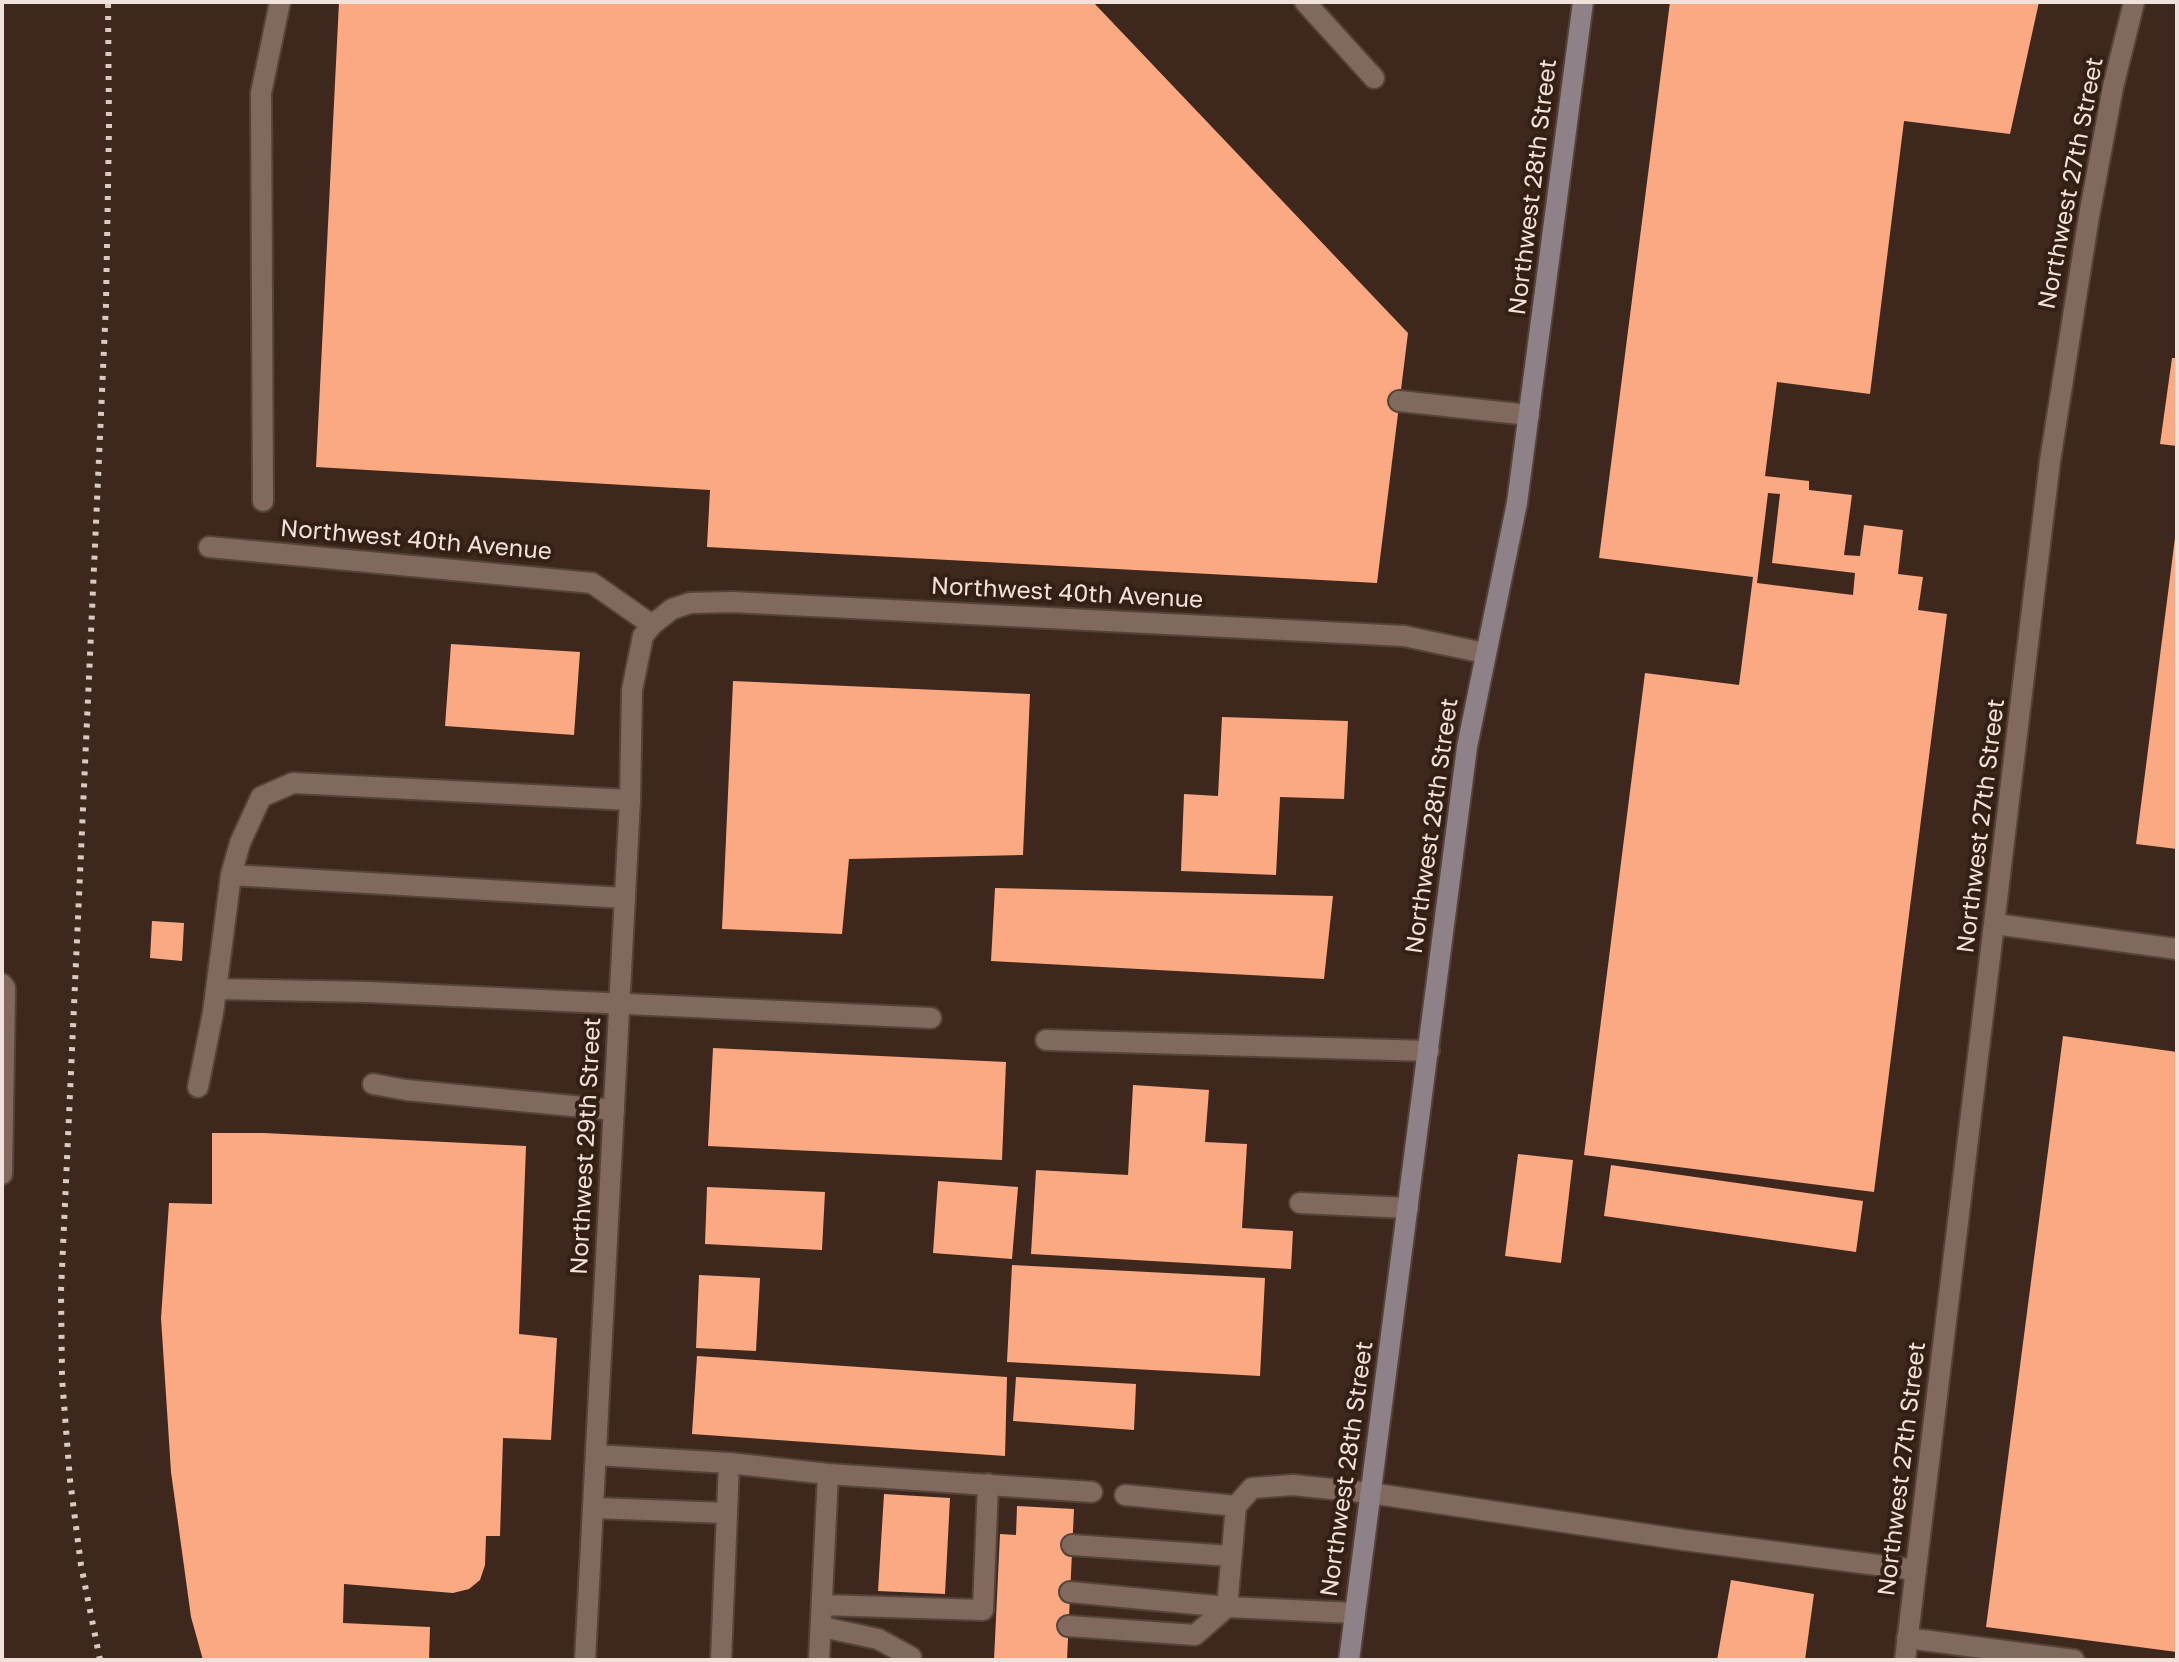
<!DOCTYPE html>
<style>
body{margin:0}
#map{position:relative;width:2179px;height:1662px;overflow:hidden;background:#3e281e;font-family:"Golos Text",sans-serif}
canvas{display:block}
.frame{position:absolute;inset:0;border:4px solid #f0e1da;pointer-events:none}
</style>
<div id="map">
<canvas width="2179" height="1662"></canvas>
<div class="frame"></div>
</div>
<script>
const ctx = document.querySelector('canvas').getContext('2d');
ctx.lineJoin = 'round';
function fill(path, color) { ctx.fillStyle = color; ctx.fill(path, 'evenodd'); }
const toPath = rows => new Path2D(rows.map(r => 'M' + r).join(''));
function strokePath(path, color, width, dash) { ctx.strokeStyle = color; ctx.lineWidth = width; ctx.lineCap = dash ? 'butt' : 'round'; ctx.setLineDash(dash || []); ctx.stroke(path); }
function write(font, color, halo, rows, align = 'center') {
  ctx.font = font + ' "Golos Text",sans-serif'; ctx.lineWidth = 8; ctx.setLineDash([]); ctx.textBaseline = 'middle'; ctx.strokeStyle = halo; ctx.fillStyle = color; for (const [text, x, y, turn = 0] of rows) {
    ctx.save(); ctx.translate(x, y); ctx.rotate((+turn || 0) * Math.PI / 180); ctx.textAlign = isNaN(turn) ? turn : align; if (halo) ctx.strokeText(text, 0, 0); ctx.fillText(text, 0, 0); ctx.restore();
  }
}
fill(toPath([
 [339,2,1093,2,1408,333,1377,583,707,547,710,490,316,467],
 [1670,2,2039,2,2010,134,1904,121,1870,394,1777,382,1765,476,1809,481,1809,490,1852,495,1844,555,1860,556,1864,525,1903,530,1898,574,1923,577,1918,610,1947,614,1874,1192,1584,1155,1645,673,1739,685,1753,577,1599,558],
 [1768,493,1780,494,1772,563,1855,573,1853,595,1757,583],
 [2172,358,2177,358,2177,446,2160,444],
 [2175,538,2177,538,2177,849,2136,844],
 [451,644,580,652,574,735,445,726],
 [733,681,1030,694,1023,855,849,859,842,934,722,929],
 [1222,717,1348,721,1344,799,1280,797,1276,875,1181,871,1184,794,1218,796],
 [995,888,1333,896,1324,979,991,961],
 [152,921,184,923,182,961,150,958],
 [2063,1036,2177,1052,2177,1652,1986,1627],
 [713,1048,1006,1062,1002,1160,708,1146],
 [1133,1085,1209,1090,1205,1142,1247,1144,1242,1228,1293,1231,1291,1269,1031,1254,1036,1170,1128,1175],
 [212,1133,264,1133,526,1146,519,1334,557,1338,551,1440,503,1438,500,1536,486,1536,485,1565,480,1580,469,1589,453,1593,344,1584,343,1623,430,1627,429,1660,203,1660,191,1617,171,1472,161,1318,169,1203,212,1204],
 [1518,1154,1573,1160,1561,1263,1505,1256],
 [1611,1165,1863,1201,1856,1252,1604,1216],
 [938,1181,1018,1187,1012,1259,933,1253],
 [707,1187,825,1192,822,1250,705,1244],
 [1012,1265,1265,1278,1260,1376,1007,1362],
 [699,1275,760,1278,756,1351,696,1348],
 [697,1356,1007,1377,1005,1456,692,1434],
 [1016,1377,1136,1384,1134,1430,1013,1421],
 [884,1494,950,1498,945,1594,878,1591],
 [1017,1506,1074,1509,1067,1660,994,1660,1000,1534,1016,1535],
 [1731,1580,1814,1594,1805,1660,1717,1660]
]), '#fba982');
const lane = toPath([
 [1305,2,1374,78],
 [1399,401,1529,415],
 [263,501,261,93,280,2],
 [231,875,625,898],
 [1995,924,2177,949],
 [2,984,5,988,2,1174],
 [216,989,368,992,931,1018],
 [1046,1040,1429,1051],
 [373,1084,406,1090,614,1110],
 [198,1087,213,1013,231,875,240,843,261,797,293,783,630,800],
 [1300,1203,1408,1208],
 [596,1455,729,1463,828,1474,1092,1492],
 [1125,1495,1236,1506],
 [594,1508,727,1513],
 [1072,1545,1231,1556],
 [1070,1592,1227,1607,1354,1613],
 [823,1605,983,1610,988,1484],
 [1068,1626,1195,1635,1227,1607,1236,1506,1252,1488,1293,1485,1370,1493,1684,1540,1916,1570],
 [822,1627,878,1639,911,1657,910,1660],
 [1907,1638,2074,1660],
 [721,1660,729,1463],
 [819,1660,828,1474]
]);
const street = toPath([
 [209,547,592,583,652,625],
 [585,1660,630,800,632,690,643,636,652,625,672,609,690,603,732,602,1404,636,1484,653],
 [1905,1660,2050,461,2089,216,2113,87,2134,2]
]);
const secondary = toPath([
 [1349,1660,1467,747,1517,503,1583,2]
]);
strokePath(lane, '#55433a', 24);
strokePath(street, '#55433a', 24);
strokePath(secondary, '#55433a', 24);
strokePath(lane, '#82695d', 20);
strokePath(street, '#82695d', 20);
strokePath(secondary, '#8e8187', 20);
strokePath(toPath([
 [100,1660,81,1565,70,1480,62,1378,61,1291,106,304,109,127,108,2]
]), '#d9cac2', 6, [4, 8]);
write('24px', '#f0e1da', '#341f15', [
 ["Northwest 27th Street",2071,183,-79],
 ["Northwest 28th Street",1533,187,-83],
 ["Northwest 40th Avenue",416,540,5],
 ["Northwest 40th Avenue",1067,593,3],
 ["Northwest 28th Street",1432,826,-82],
 ["Northwest 27th Street",1981,826,-83],
 ["Northwest 29th Street",586,1146,-87],
 ["Northwest 28th Street",1347,1469,-82],
 ["Northwest 27th Street",1902,1469,-83]
]);
</script>
